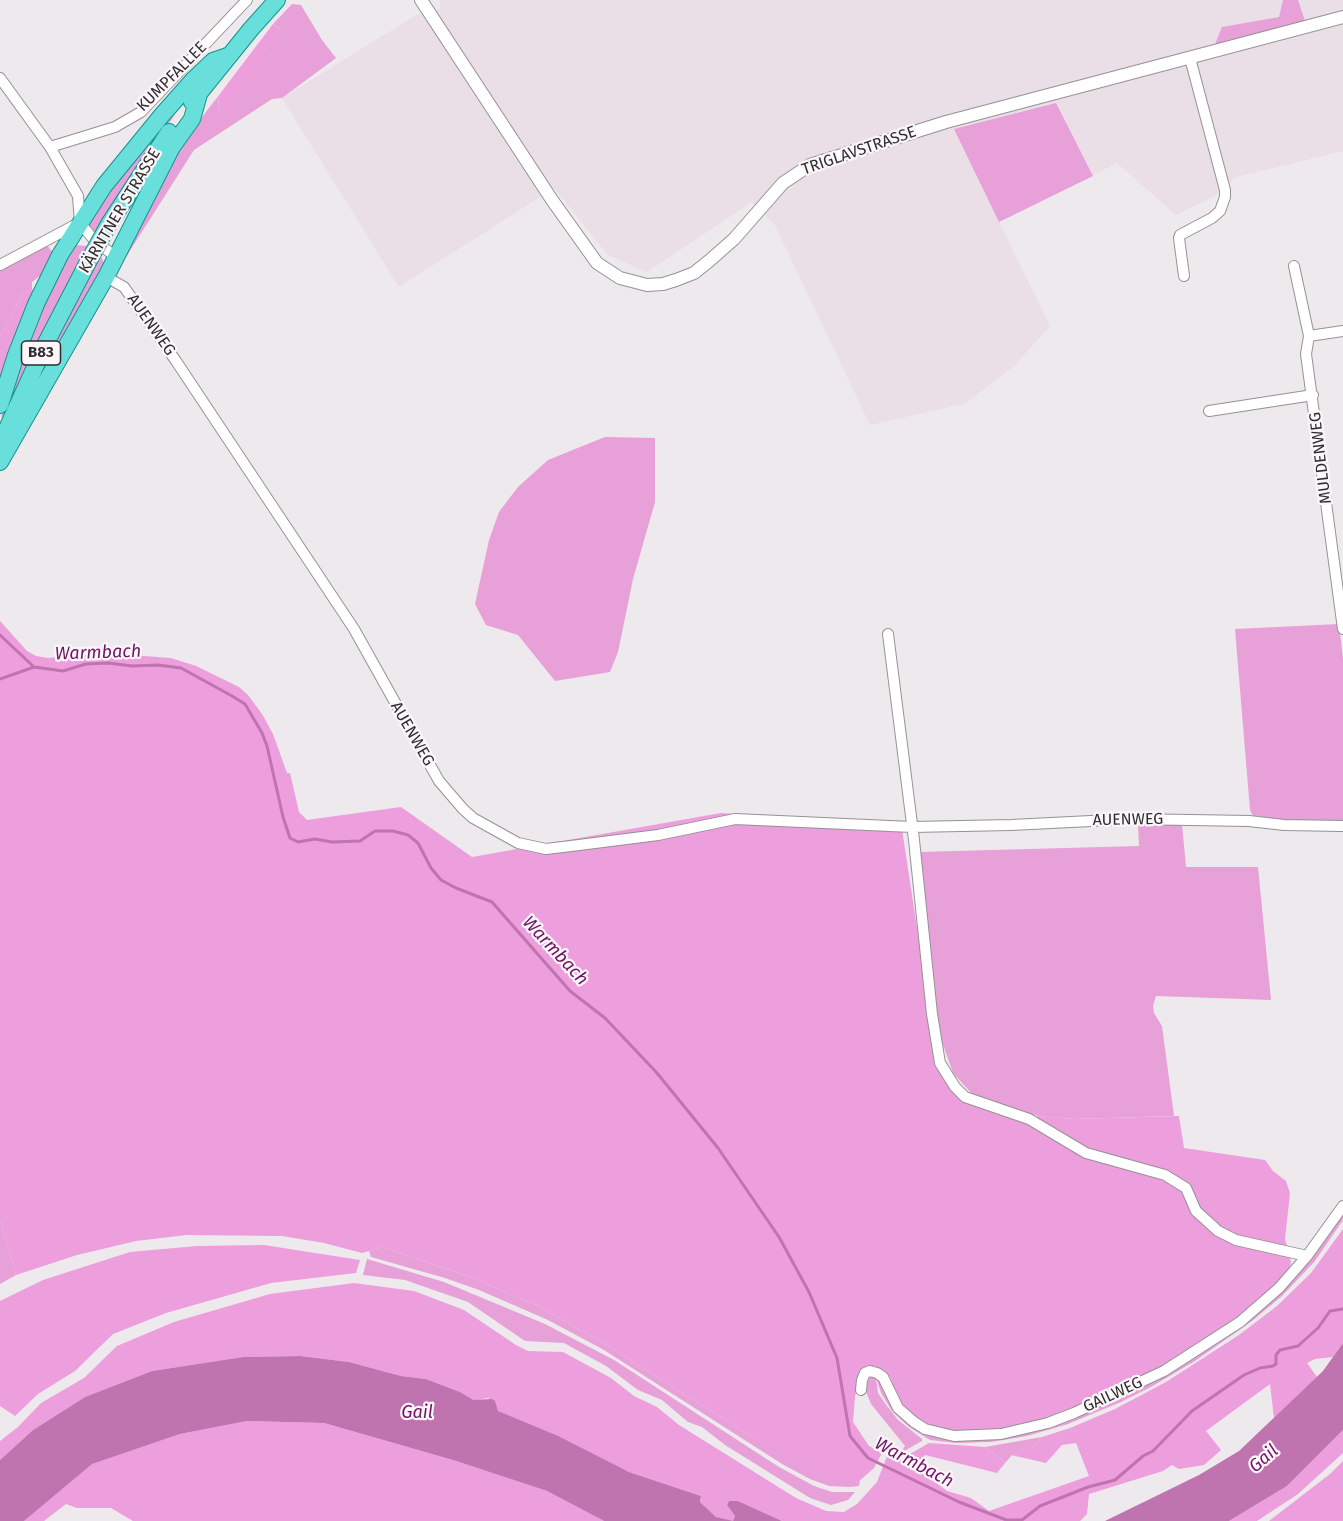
<!DOCTYPE html>
<meta charset="utf-8">
<style>
body{margin:0}
canvas{display:block;background:#ede9ec}
</style>
<canvas width="1343" height="1521"></canvas>
<script>
const ctx = document.querySelector('canvas').getContext('2d');
ctx.lineJoin = 'round';
function fill(path, color) { ctx.fillStyle = color; ctx.fill(path, 'evenodd'); }
const toPath = rows => new Path2D(rows.map(r => 'M' + r).join(''));
function strokePath(path, color, width, dash) { ctx.strokeStyle = color; ctx.lineWidth = width; ctx.lineCap = dash ? 'butt' : 'round'; ctx.setLineDash(dash || []); ctx.stroke(path); }
function write(font, color, halo, rows, align = 'center') {
  ctx.font = font + ' "Fira Sans",sans-serif'; ctx.lineWidth = 4.5; ctx.setLineDash([]); ctx.textBaseline = 'middle'; ctx.strokeStyle = halo; ctx.fillStyle = color; for (const [text, x, y, turn = 0] of rows) {
    ctx.save(); ctx.translate(x, y); ctx.rotate((+turn || 0) * Math.PI / 180); ctx.textAlign = isNaN(turn) ? turn : align; if (halo) ctx.strokeText(text, 0, 0); ctx.fillText(text, 0, 0); ctx.restore();
  }
}
fill(toPath([
 [440,0,1283,0,1279,17,1223,27,1215,44,1304,20,1298,0,1343,0,1343,151,1236,177,1213,197,1176,215,1117,163,999,222,1050,326,1015,365,966,403,870,425,775,225,752,202,647,272,608,255,554,188,399,287,282,98,418,14,440,9]
]), '#eadee7');
fill(toPath([
 [1283,0,1298,0,1305,21,1215,44,1222,27,1279,17],
 [292,4,301,5,322,40,336,58,282,98,272,99,194,150,117,271,169,160,219,95,218,112,281,29,273,24],
 [1056,103,1093,176,999,222,954,129],
 [175,111,174,116,95,233,89,226,87,219],
 [46,244,54,254,45,272,32,282,32,289,23,292,0,337,0,270],
 [76,245,87,246,2,419,1,411,61,263],
 [101,256,105,265,27,399,51,347],
 [605,437,655,438,655,502,633,579,618,652,610,672,555,681,518,635,486,625,475,604,489,540,499,512,518,487,548,460],
 [1339,624,1343,659,1343,824,1257,819,1253,816,1250,810,1235,629],
 [1138,824,1182,824,1186,867,1258,867,1271,1000,1156,996,1153,1006,1154,1013,1162,1026,1174,1116,1073,1119,1038,1116,974,1096,953,1073,939,1033,919,852,1139,846],
 [1343,1211,1343,1220,1315,1261,1282,1296,1252,1321,1195,1361,1151,1387,1121,1402,1068,1424,1027,1436,991,1442,956,1443,930,1440,909,1427,892,1411,881,1393,876,1378,878,1393,887,1406,898,1420,922,1439,922,1441,906,1450,902,1451,905,1446,871,1404,865,1389,867,1376,874,1375,880,1381,893,1405,1245,1319],
 [0,1221,16,1275,0,1284],
 [383,1247,470,1277,538,1306,603,1343,754,1438,857,1483,860,1480,859,1486,850,1487,829,1486,810,1479,782,1464,604,1350,548,1320,479,1290,445,1278,371,1257,369,1251],
 [367,1259,444,1282,545,1324,614,1360,779,1467,814,1486,832,1492,855,1492,848,1500,831,1505,810,1498,725,1445,702,1427,688,1422,662,1400,638,1390,606,1366,564,1343,525,1341,468,1302,405,1280,363,1275],
 [1042,1437,1033,1447,1026,1447,1012,1455,1006,1462,985,1447]
]), '#e8a0d8');
fill(toPath([
 [273,24,282,30,224,114,218,112,219,95],
 [32,289,37,294,0,386,0,337,23,292],
 [0,621,27,651,36,656,48,658,102,653,171,658,196,666,239,687,248,695,262,714,273,734,287,773,290,773,299,812,307,820,401,807,472,857,721,813,901,823,938,1066,954,1091,1029,1122,1038,1116,1073,1119,1179,1116,1184,1148,1265,1160,1273,1171,1286,1181,1290,1193,1285,1239,1291,1262,1289,1271,1242,1315,1145,1377,1050,1419,998,1431,954,1433,927,1426,909,1414,898,1400,890,1377,886,1372,875,1366,866,1367,862,1372,855,1396,853,1422,869,1446,882,1453,874,1468,857,1483,822,1476,754,1438,603,1343,538,1306,470,1277,383,1247,362,1253,324,1243,282,1236,187,1235,136,1241,77,1255,16,1275,0,1221],
 [1343,1229,1343,1343,1333,1357,1315,1359,1307,1363,1317,1377,1274,1418,1270,1384,1206,1431,1221,1450,1204,1465,1179,1469,1172,1465,1163,1471,1089,1494,1087,1514,1080,1521,782,1521,738,1501,729,1501,727,1505,735,1516,733,1521,727,1521,716,1517,700,1502,701,1496,629,1472,498,1411,495,1402,488,1398,473,1401,460,1392,426,1379,401,1376,349,1362,300,1356,243,1357,152,1371,85,1397,33,1430,0,1460,0,1441,18,1427,41,1403,84,1378,117,1346,174,1322,270,1294,354,1283,414,1291,464,1310,516,1345,528,1351,563,1352,611,1378,634,1396,657,1407,679,1425,796,1498,826,1511,844,1512,857,1504,877,1482,887,1456,905,1462,908,1455,929,1443,985,1447,1006,1462,997,1473,925,1455,917,1469,947,1491,971,1498,989,1511,1089,1476,1076,1443,1062,1445,1046,1463,1011,1455,1026,1447,1033,1447,1042,1437,1070,1428,1115,1409,1166,1382,1239,1335,1277,1306,1311,1273],
 [264,1245,360,1260,356,1273,271,1283,166,1313,113,1334,75,1371,38,1394,15,1416,0,1406,0,1301,43,1280,130,1252,197,1246],
 [247,1421,324,1423,453,1460,547,1491,604,1521,133,1521,111,1508,77,1508,66,1504,44,1521,24,1521,91,1464,180,1434],
 [1343,1430,1343,1453,1298,1494,1257,1521,1229,1521,1287,1486],
 [1343,1461,1343,1521,1269,1521,1330,1474]
]), '#ed9edc');
fill(toPath([
 [1343,1343,1343,1430,1287,1486,1229,1521,1105,1521,1199,1475,1239,1451,1323,1371],
 [300,1356,349,1362,401,1376,426,1379,460,1392,473,1400,492,1399,495,1401,498,1411,558,1436,629,1472,701,1496,700,1502,716,1517,733,1521,735,1516,727,1505,729,1501,738,1501,782,1521,604,1521,547,1491,453,1460,324,1423,247,1421,180,1434,92,1464,24,1521,0,1521,0,1460,33,1430,85,1397,152,1371,243,1357]
]), '#bf73af');
strokePath(toPath([
 [0,635,34,667,63,671,86,664,108,663,132,666,158,665,181,668,232,696,245,704,262,733,267,746,283,817,290,838,298,842,315,839,332,842,360,841,375,831,393,831,408,835,418,843,431,868,441,880,456,888,492,902,570,991,605,1018,657,1073,718,1148,779,1237,809,1292,837,1358,850,1436,868,1458,959,1502,1009,1521],
 [0,679,34,667],
 [1009,1520,1022,1520,1040,1506,1088,1487,1115,1480,1143,1456,1153,1451,1192,1411,1244,1375,1260,1368,1273,1366,1276,1364,1276,1355,1280,1350,1298,1346,1318,1328,1330,1311,1343,1309]
]), '#bf73af', 3);
const minor = toPath([
 [0,78,50,147,78,196,80,223],
 [50,147,115,127,141,112,247,0],
 [80,223,95,241,116,257],
 [0,265,77,224],
 [1294,266,1309,336,1306,354,1343,629],
 [1184,276,1179,238,1180,235,1212,218,1220,211,1225,197,1225,190,1190,58],
 [106,277,124,287,176,361,354,629,439,781,463,809,473,818,518,843,546,849,579,845,658,835,735,819,912,827,1011,825,1131,819,1249,821,1284,825,1343,826],
 [1309,336,1343,331],
 [1209,411,1313,395],
 [888,634,914,840,932,1014,940,1063,955,1087,965,1097,1029,1119,1086,1153,1165,1175,1186,1188,1196,1211,1218,1231,1236,1240,1307,1256],
 [861,1390,862,1380,865,1373,870,1371,877,1373,883,1377,898,1408,914,1422,925,1429,954,1436,1001,1434,1048,1423,1074,1413,1164,1371,1240,1322,1279,1288,1307,1256,1343,1206]
]);
const tertiary = toPath([
 [421,0,552,200,597,263,620,278,647,285,663,284,676,280,694,273,709,261,734,239,783,183,810,165,946,122,1343,17]
]);
const primary = toPath([
 [192,102,251,29,277,0],
 [109,224,169,132],
 [0,405,16,355,36,304,60,255,104,186,162,115,193,80,213,61,230,55],
 [0,444,46,343,87,264],
 [0,462,106,277,172,147,192,119,199,94]
]);
strokePath(minor, '#959194', 12);
strokePath(tertiary, '#959194', 14);
strokePath(primary, '#13938e', 18);
strokePath(minor, '#fff', 10);
strokePath(tertiary, '#fff', 12);
strokePath(primary, '#68dfda', 16);
const primaryBridge = toPath([
 [87,264,109,224]
]);
strokePath(primaryBridge, '#13938e', 18, []);
strokePath(primaryBridge, '#68dfda', 16);
for (const [x, y, w] of [
 [41,353,39]
]) { const box = new Path2D(); box.roundRect(x - w / 2, y - 12, w, 24, 4.5); ctx.fillStyle = '#fbf6f9'; ctx.fill(box); strokePath(box, '#2f2d2e', 1.5); }
write('bold 15px', '#2f2d2e', null, [
 ["B83",41,353]
]);
write('16px', '#2f2d2e', '#fbf6f9', [
 ["KUMPFALLEE",172,77,-45],
 ["TRIGLAVSTRASSE",859,151,-19],
 ["KÄRNTNER STRASSE",120,211,-59],
 ["AUENWEG",151,325,55],
 ["MULDENWEG",1321,458,-97],
 ["AUENWEG",412,734,60],
 ["AUENWEG",1128,820,-1],
 ["GAILWEG",1113,1395,-25]
]);
write('italic 18px', '#701363', '#fbf6f9', [
 ["Warmbach",98,653,-2],
 ["Warmbach",555,951,47],
 ["Gail",417,1413],
 ["Gail",1264,1459,-41],
 ["Warmbach",914,1463,28]
]);
</script>
